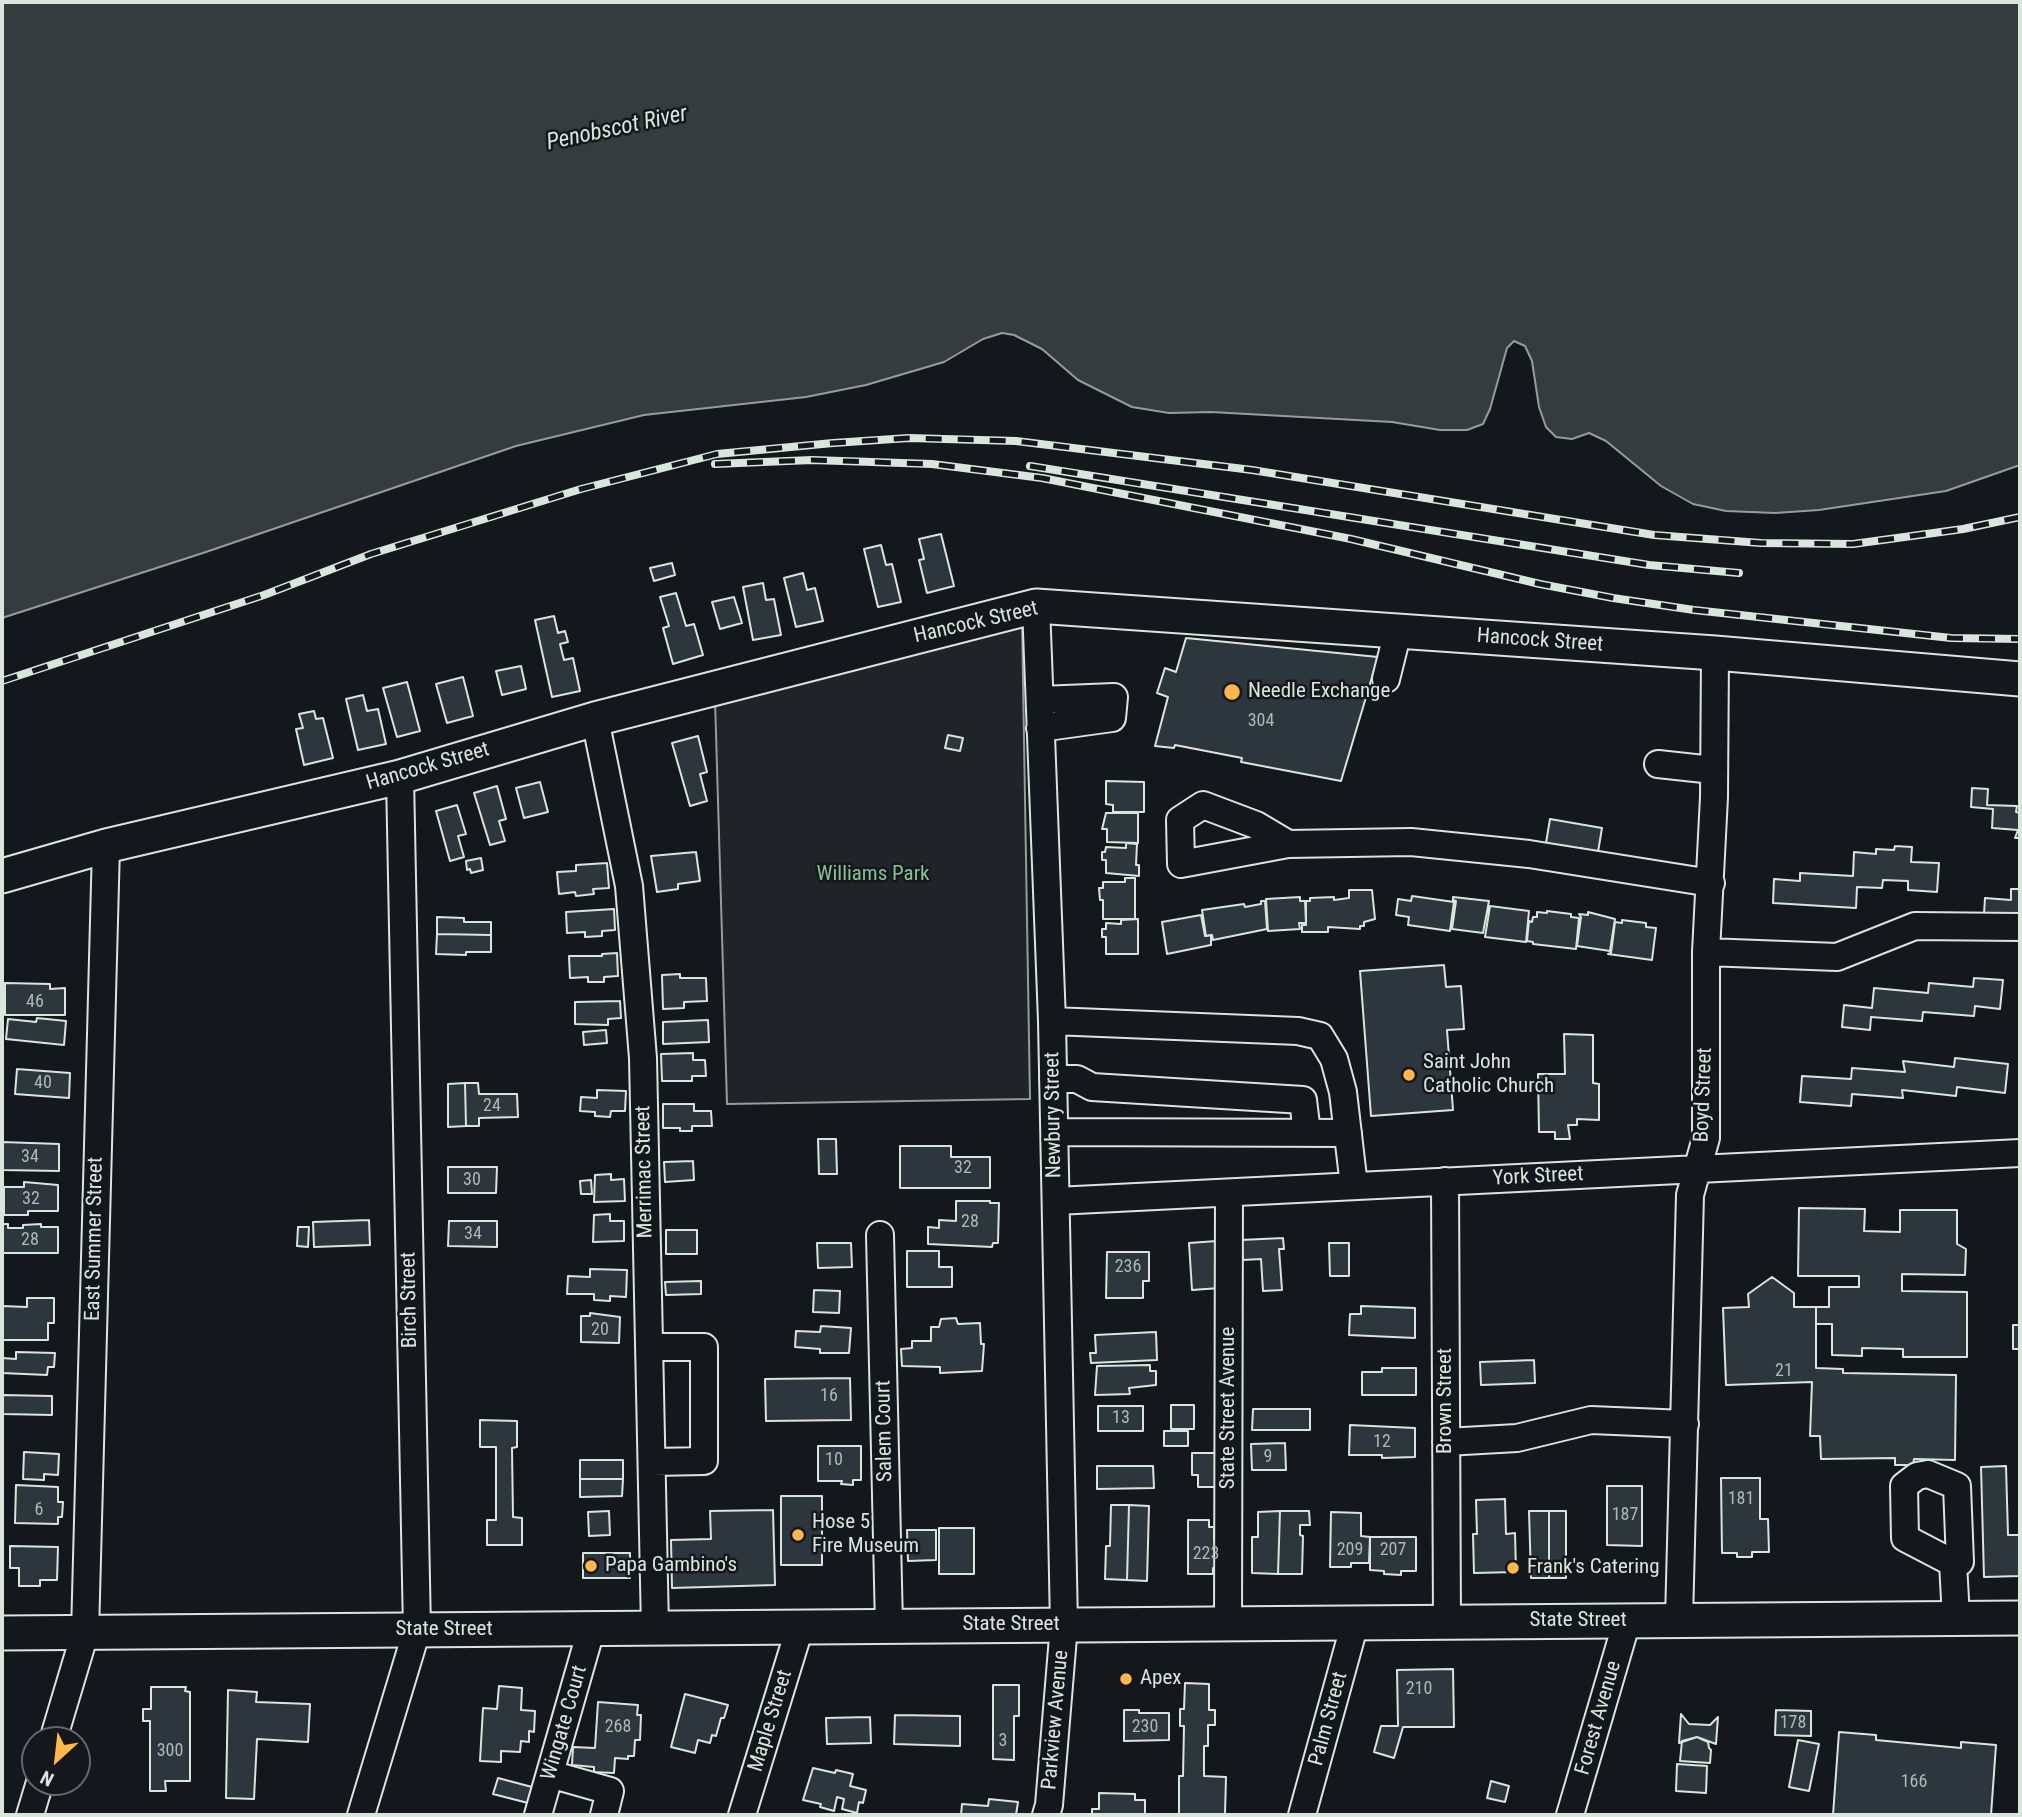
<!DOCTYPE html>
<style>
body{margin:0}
#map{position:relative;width:2022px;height:1817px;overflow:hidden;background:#14181c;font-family:"Roboto Condensed",sans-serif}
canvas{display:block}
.frame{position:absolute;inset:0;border:4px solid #d8e6dc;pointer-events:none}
.north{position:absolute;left:21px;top:1726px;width:70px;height:70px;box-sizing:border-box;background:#14181c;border:2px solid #626a69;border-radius:50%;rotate:207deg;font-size:19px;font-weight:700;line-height:28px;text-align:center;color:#d8e6dc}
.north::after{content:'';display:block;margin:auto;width:24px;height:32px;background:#ffb74d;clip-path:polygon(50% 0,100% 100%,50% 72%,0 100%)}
</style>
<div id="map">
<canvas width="2022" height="1817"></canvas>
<div class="frame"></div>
<div class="north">N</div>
</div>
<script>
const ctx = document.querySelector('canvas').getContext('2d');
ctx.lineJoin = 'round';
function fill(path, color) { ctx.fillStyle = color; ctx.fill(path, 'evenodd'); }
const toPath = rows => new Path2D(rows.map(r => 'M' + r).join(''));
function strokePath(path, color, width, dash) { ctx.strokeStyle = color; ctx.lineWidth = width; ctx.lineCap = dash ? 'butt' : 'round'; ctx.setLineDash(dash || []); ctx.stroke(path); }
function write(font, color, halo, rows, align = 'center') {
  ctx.font = font + ' "Roboto Condensed",sans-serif'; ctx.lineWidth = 5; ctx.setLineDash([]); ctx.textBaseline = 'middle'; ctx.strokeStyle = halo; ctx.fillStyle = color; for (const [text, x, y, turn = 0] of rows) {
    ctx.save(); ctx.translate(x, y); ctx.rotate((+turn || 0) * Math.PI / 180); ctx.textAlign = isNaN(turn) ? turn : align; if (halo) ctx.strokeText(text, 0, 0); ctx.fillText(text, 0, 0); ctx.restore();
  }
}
const green = toPath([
 [1022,619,1030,1099,727,1104,715,700,1022,619]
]);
fill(green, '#202428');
strokePath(green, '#939e99', 2);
const water = toPath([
 [2,2,2020,2,2020,465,1946,491,1819,510,1775,513,1726,511,1693,504,1661,486,1606,441,1589,433,1572,439,1556,437,1546,427,1539,407,1532,361,1525,346,1514,341,1507,348,1490,409,1483,424,1467,430,1440,430,1392,422,1211,412,1169,413,1132,407,1078,380,1042,349,1014,335,1002,333,983,339,944,362,866,385,806,397,644,415,516,446,206,552,2,618,2,2]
]);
fill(water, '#363b3e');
strokePath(water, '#939e99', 2);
const building = toPath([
 [941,534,954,586,927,593,919,560,924,559,919,539,941,534],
 [881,545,886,565,892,564,901,602,878,607,864,549,881,545],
 [672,563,675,575,654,581,650,568,672,563],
 [803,573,807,590,815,588,823,621,796,627,784,578,803,573],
 [763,583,766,600,774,599,781,635,753,640,743,587,763,583],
 [676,593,686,626,694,624,703,655,673,664,663,628,669,626,660,597,676,593],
 [734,597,742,623,720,629,712,602,734,597],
 [554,616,558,633,565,631,568,642,560,644,564,660,573,658,580,691,552,697,535,620,554,616],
 [1186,638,1378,657,1341,781,1241,762,1242,758,1175,745,1174,748,1155,746,1168,697,1157,693,1165,668,1176,672,1186,638],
 [521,666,526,689,502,695,496,671,521,666],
 [463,677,473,716,447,723,436,684,463,677],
 [407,682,420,731,397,737,383,688,407,682],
 [363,695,367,711,378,709,386,744,358,750,346,699,363,695],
 [314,711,316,719,323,718,333,758,304,765,296,729,303,728,299,714,314,711],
 [948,735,963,738,960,751,945,748,948,735],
 [698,736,707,772,700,774,707,801,690,806,672,743,698,736],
 [1106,781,1144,782,1144,812,1113,812,1113,805,1106,804,1106,781],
 [540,782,548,812,524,818,516,788,540,782],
 [497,786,506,819,499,821,505,841,490,845,474,793,497,786],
 [1972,788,1988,789,1987,805,2017,806,2016,812,2020,813,2020,838,2015,838,2018,830,1992,828,1993,809,1971,807,1972,788],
 [457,805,466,834,458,836,464,857,450,861,436,811,457,805],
 [1106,813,1138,813,1138,843,1107,842,1107,829,1102,829,1106,813],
 [1550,819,1602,828,1598,852,1579,848,1579,853,1546,843,1550,819],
 [1126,843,1137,844,1136,865,1139,865,1139,876,1106,873,1106,860,1102,860,1102,852,1105,852,1106,847,1126,848,1126,843],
 [1895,846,1912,847,1911,862,1939,863,1937,892,1908,890,1908,881,1883,880,1882,888,1857,887,1856,908,1773,903,1774,879,1800,881,1800,873,1853,876,1854,852,1876,854,1876,849,1894,850,1895,846],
 [696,852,700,881,678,884,678,889,657,892,651,856,696,852],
 [481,858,483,870,471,873,470,869,467,870,466,861,481,858],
 [607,863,609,888,593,889,594,894,576,896,575,892,559,894,557,872,576,871,576,865,607,863],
 [1125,878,1135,878,1135,919,1103,919,1103,900,1100,900,1099,888,1103,888,1103,882,1125,882,1125,878],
 [2011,889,2020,889,2020,916,1984,914,1985,898,2011,900,2011,889],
 [1349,890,1372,890,1375,919,1364,922,1364,926,1360,926,1360,929,1328,927,1328,932,1302,932,1302,925,1306,925,1306,901,1310,901,1310,898,1334,897,1334,900,1349,898,1349,890],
 [1412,896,1454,902,1450,931,1408,925,1409,917,1396,915,1398,899,1411,901,1412,896],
 [1300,897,1300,901,1305,901,1306,923,1299,923,1300,929,1268,931,1266,899,1300,897],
 [1453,897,1489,901,1483,933,1452,929,1456,901,1453,900,1453,897],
 [1261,901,1265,901,1267,929,1213,940,1212,935,1206,936,1202,910,1244,904,1245,907,1261,904,1261,901],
 [1490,906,1529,911,1526,942,1485,937,1490,906],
 [614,909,615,930,602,931,602,936,585,937,585,932,567,933,566,912,614,909],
 [1547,911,1571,914,1571,917,1579,918,1576,949,1533,944,1533,942,1527,941,1529,921,1532,922,1533,917,1537,917,1537,912,1547,913,1547,911],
 [1588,912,1615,919,1610,951,1577,946,1581,917,1579,914,1588,915,1588,912],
 [1201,915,1205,936,1211,935,1211,945,1167,954,1162,922,1201,915],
 [437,917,464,918,464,922,491,922,491,935,437,934,437,917],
 [1138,919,1138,954,1106,954,1106,937,1102,937,1102,929,1106,929,1106,923,1121,924,1121,920,1138,919],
 [1622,920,1646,923,1646,927,1656,928,1652,960,1608,954,1611,953,1615,922,1622,923,1622,920],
 [437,934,491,935,491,952,466,952,466,955,436,954,437,934],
 [617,953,618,976,604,977,604,982,588,982,588,977,570,978,569,956,602,956,602,954,617,953],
 [1444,965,1446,987,1461,986,1464,1029,1447,1030,1453,1110,1371,1116,1360,971,1444,965],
 [680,974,680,978,706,978,707,1001,684,1002,684,1008,663,1009,662,975,680,974],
 [1974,978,2003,980,2000,1009,1975,1006,1974,1016,1923,1012,1922,1021,1871,1017,1870,1030,1842,1027,1844,1005,1872,1008,1874,988,1928,993,1929,983,1973,987,1974,978],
 [5,983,50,984,50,989,65,988,65,1015,5,1015,5,983],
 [620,1001,621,1018,608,1019,608,1025,575,1024,575,1002,620,1001],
 [37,1018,66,1021,64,1045,6,1039,8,1019,36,1022,37,1018],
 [708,1020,709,1042,663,1044,663,1022,708,1020],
 [606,1030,607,1043,584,1045,583,1032,606,1030],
 [1564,1034,1593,1035,1593,1083,1599,1084,1599,1120,1577,1119,1577,1125,1568,1125,1570,1139,1555,1139,1555,1132,1539,1132,1538,1074,1565,1074,1564,1034],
 [693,1053,693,1060,705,1060,706,1076,692,1076,692,1081,662,1081,661,1054,693,1053],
 [1955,1058,2008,1064,2005,1093,1957,1087,1956,1096,1902,1090,1903,1098,1852,1094,1851,1106,1800,1102,1802,1076,1851,1079,1852,1068,1905,1072,1903,1061,1954,1067,1955,1058],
 [17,1069,70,1073,69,1098,15,1094,17,1069],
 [465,1083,466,1126,448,1127,448,1084,465,1083],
 [465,1083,478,1083,479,1094,517,1094,518,1117,479,1118,479,1126,466,1126,465,1083],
 [597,1090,626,1091,625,1111,611,1111,610,1117,595,1116,595,1112,580,1111,581,1097,597,1098,597,1090],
 [663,1104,694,1104,694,1111,711,1111,712,1126,692,1126,692,1131,680,1131,680,1128,663,1128,663,1104],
 [818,1139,836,1139,837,1174,819,1174,818,1139],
 [2,1142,59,1144,59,1171,2,1170,2,1142],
 [900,1146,951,1146,951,1157,990,1157,990,1188,900,1188,900,1146],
 [693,1161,694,1180,665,1182,664,1162,693,1161],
 [448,1167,497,1167,496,1193,448,1193,448,1167],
 [611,1174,611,1180,624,1179,625,1201,594,1202,595,1175,611,1174],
 [591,1180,592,1194,581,1194,580,1181,591,1180],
 [24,1182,58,1185,58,1211,28,1211,28,1215,4,1215,4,1187,24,1187,24,1182],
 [956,1201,990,1201,990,1203,999,1203,998,1243,993,1243,992,1247,928,1244,928,1227,939,1228,939,1220,956,1221,956,1201],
 [1799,1208,1865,1209,1864,1231,1900,1232,1900,1210,1957,1210,1957,1244,1966,1249,1965,1275,1902,1274,1902,1291,1967,1292,1967,1357,1903,1357,1903,1349,1862,1348,1862,1356,1832,1355,1832,1324,1816,1324,1816,1307,1829,1307,1829,1287,1859,1287,1859,1276,1798,1276,1799,1208],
 [610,1214,610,1221,624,1221,624,1241,593,1242,594,1215,610,1214],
 [369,1220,370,1245,314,1247,313,1222,369,1220],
 [449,1221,497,1221,497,1247,448,1246,449,1221],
 [2,1224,8,1224,8,1228,23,1228,23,1225,41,1224,41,1227,58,1227,58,1253,2,1253,2,1224],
 [298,1227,309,1227,308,1247,297,1246,298,1227],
 [666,1230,697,1230,697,1254,666,1254,666,1230],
 [1283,1238,1284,1249,1279,1249,1282,1290,1263,1291,1261,1259,1243,1260,1241,1240,1283,1238],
 [1217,1241,1220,1288,1192,1290,1189,1243,1217,1241],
 [817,1243,851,1243,852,1267,818,1268,817,1243],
 [1329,1243,1349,1243,1349,1276,1330,1276,1329,1243],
 [907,1251,939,1251,939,1267,952,1267,952,1287,907,1287,907,1251],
 [1107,1252,1149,1252,1149,1281,1143,1281,1143,1298,1106,1298,1107,1252],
 [590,1269,627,1270,626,1297,610,1296,610,1301,594,1300,594,1294,567,1294,568,1276,590,1277,590,1269],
 [1772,1277,1794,1293,1794,1307,1816,1307,1816,1368,1843,1369,1843,1373,1956,1375,1955,1460,1914,1459,1913,1465,1895,1465,1895,1458,1821,1459,1820,1436,1810,1436,1812,1382,1726,1385,1723,1308,1749,1307,1748,1294,1772,1277],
 [701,1281,701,1294,666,1295,665,1282,701,1281],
 [814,1290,840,1291,839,1313,813,1312,814,1290],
 [27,1298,54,1298,54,1323,48,1323,48,1340,2,1340,2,1306,27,1307,27,1298],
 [1361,1306,1415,1308,1415,1338,1349,1335,1350,1314,1361,1314,1361,1306],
 [590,1313,620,1317,619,1343,581,1342,581,1316,590,1316,590,1313],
 [956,1318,958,1324,980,1323,981,1344,984,1344,982,1371,940,1373,940,1367,902,1366,901,1349,912,1348,912,1341,931,1341,931,1327,939,1327,941,1319,956,1318],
 [2013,1325,2020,1325,2020,1349,2013,1349,2013,1325],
 [821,1326,851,1328,849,1353,820,1353,820,1349,795,1347,796,1331,820,1332,821,1326],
 [1156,1332,1157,1360,1091,1363,1090,1353,1096,1353,1095,1335,1156,1332],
 [16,1352,55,1353,54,1367,48,1367,47,1375,2,1373,2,1358,16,1359,16,1352],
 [1534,1360,1535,1383,1481,1385,1480,1362,1534,1360],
 [1150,1365,1150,1371,1156,1371,1156,1385,1129,1388,1130,1394,1095,1395,1097,1366,1150,1365],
 [1382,1368,1416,1368,1416,1395,1362,1395,1362,1372,1382,1372,1382,1368],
 [850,1378,851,1420,766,1421,765,1379,850,1378],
 [2,1395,52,1396,52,1415,2,1414,2,1395],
 [1171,1405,1194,1405,1194,1429,1171,1429,1171,1405],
 [1098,1406,1143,1406,1143,1431,1098,1431,1098,1406],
 [1253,1409,1310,1409,1310,1430,1252,1430,1253,1409],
 [480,1420,517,1421,517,1447,512,1448,513,1517,522,1518,522,1545,487,1545,487,1520,496,1520,496,1447,480,1447,480,1420],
 [1350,1425,1415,1428,1415,1457,1382,1458,1382,1455,1349,1455,1350,1425],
 [1164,1431,1188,1431,1188,1446,1164,1446,1164,1431],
 [1285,1443,1286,1470,1252,1470,1251,1444,1285,1443],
 [818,1446,861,1446,861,1480,853,1480,853,1485,841,1484,842,1481,818,1481,818,1446],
 [24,1452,59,1454,58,1475,44,1474,44,1480,23,1479,24,1452],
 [1192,1453,1223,1453,1223,1487,1198,1487,1198,1475,1192,1475,1192,1453],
 [580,1460,623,1460,623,1479,580,1479,580,1460],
 [1097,1466,1153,1466,1154,1488,1097,1489,1097,1466],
 [2006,1466,2008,1535,2020,1535,2020,1576,1984,1577,1981,1467,2006,1466],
 [1721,1478,1760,1478,1760,1519,1768,1519,1769,1552,1752,1552,1752,1557,1737,1557,1737,1553,1722,1553,1721,1478],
 [580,1479,623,1479,622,1496,580,1497,580,1479],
 [16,1485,58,1487,58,1502,63,1502,62,1517,58,1517,58,1524,15,1523,16,1485],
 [1607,1486,1642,1486,1642,1546,1607,1545,1607,1486],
 [781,1496,822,1496,822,1565,781,1565,781,1496],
 [1505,1499,1506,1534,1515,1533,1516,1572,1474,1573,1473,1534,1477,1534,1476,1500,1505,1499],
 [1111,1505,1129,1505,1127,1580,1105,1579,1106,1546,1110,1546,1111,1505],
 [1129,1505,1149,1506,1147,1581,1127,1580,1129,1505],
 [773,1510,775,1585,672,1588,671,1540,711,1539,710,1511,773,1510],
 [609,1511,610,1535,589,1536,588,1512,609,1511],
 [1280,1511,1278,1574,1252,1573,1252,1537,1258,1537,1258,1512,1280,1511],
 [1280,1511,1309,1511,1310,1525,1300,1525,1300,1535,1303,1536,1302,1574,1278,1574,1280,1511],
 [1529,1511,1549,1511,1549,1578,1531,1578,1529,1511],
 [1549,1511,1566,1511,1566,1578,1549,1578,1549,1511],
 [1331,1512,1361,1513,1361,1536,1370,1537,1369,1563,1351,1563,1351,1567,1330,1567,1331,1512],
 [1188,1520,1209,1520,1209,1527,1214,1527,1214,1541,1225,1541,1225,1568,1213,1568,1213,1574,1188,1574,1188,1520],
 [939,1528,974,1528,974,1574,939,1574,939,1528],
 [907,1530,936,1530,936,1560,908,1561,907,1530],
 [1370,1537,1416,1537,1416,1571,1401,1571,1401,1575,1384,1574,1384,1571,1370,1570,1370,1537],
 [10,1546,58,1547,57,1580,40,1580,40,1586,19,1586,19,1568,10,1568,10,1546],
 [583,1553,630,1553,630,1578,583,1578,583,1553],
 [1453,1669,1454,1727,1403,1727,1394,1758,1374,1752,1381,1726,1398,1726,1397,1670,1453,1669],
 [1185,1683,1209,1684,1209,1710,1215,1710,1215,1725,1208,1725,1208,1746,1204,1746,1204,1776,1226,1777,1225,1814,1179,1814,1179,1776,1183,1776,1184,1726,1180,1726,1180,1709,1184,1709,1185,1683],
 [993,1685,1019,1685,1019,1716,1014,1716,1014,1760,993,1759,993,1685],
 [499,1686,522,1688,521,1710,535,1711,534,1732,529,1731,529,1742,521,1741,520,1752,501,1751,501,1762,480,1761,483,1708,497,1709,499,1686],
 [151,1687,186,1687,185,1691,190,1692,190,1781,165,1781,166,1791,150,1791,150,1721,143,1721,143,1709,151,1709,151,1687],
 [228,1690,257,1692,256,1702,310,1704,308,1742,257,1739,254,1799,226,1798,228,1690],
 [685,1694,728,1705,724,1718,721,1718,716,1736,712,1735,710,1743,698,1740,695,1753,671,1747,685,1694],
 [598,1702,638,1705,637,1715,641,1715,640,1740,635,1740,634,1756,628,1756,628,1759,615,1758,614,1773,594,1772,594,1767,572,1765,573,1747,595,1748,598,1702],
 [1124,1710,1139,1710,1139,1713,1169,1713,1169,1740,1124,1741,1124,1710],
 [1776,1710,1811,1711,1811,1736,1775,1735,1776,1710],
 [1681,1714,1689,1724,1710,1725,1718,1717,1716,1744,1697,1737,1679,1743,1681,1714],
 [895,1715,960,1716,960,1746,894,1744,895,1715],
 [870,1717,871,1743,827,1744,826,1718,870,1717],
 [1839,1732,1876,1735,1876,1740,1961,1748,1961,1742,1996,1745,1991,1815,1833,1815,1839,1732],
 [1697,1737,1708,1742,1709,1748,1711,1750,1710,1763,1680,1761,1682,1741,1697,1737],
 [1798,1740,1819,1744,1809,1791,1789,1787,1798,1740],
 [1677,1764,1707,1766,1706,1793,1676,1791,1677,1764],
 [813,1768,835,1773,836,1770,853,1774,850,1786,866,1790,863,1803,859,1802,857,1813,842,1809,844,1799,837,1797,834,1811,820,1807,821,1804,803,1800,813,1768],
 [498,1778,532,1787,528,1803,493,1794,498,1778],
 [1491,1781,1509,1786,1505,1802,1487,1798,1491,1781],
 [1099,1793,1135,1794,1135,1800,1145,1800,1145,1815,1092,1815,1092,1809,1099,1809,1099,1793],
 [989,1799,1018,1802,1016,1815,961,1815,962,1804,988,1806,989,1799]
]);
fill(building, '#2c363c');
strokePath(building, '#d8e6dc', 2);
const minor = toPath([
 [1036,606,1052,1021,1064,1625,1049,1805,1046,1815],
 [1386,679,1398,631],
 [1040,700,1114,697,1112,718,1040,728],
 [595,719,629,886,643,1058,655,1628],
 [1658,764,1713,770],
 [1288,844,1256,825,1203,805,1180,820,1181,864,1288,844,1411,842,1529,854,1711,883],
 [1706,952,1837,957,1915,926,2020,927],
 [1052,1021,1298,1031,1320,1036,1334,1059,1343,1092,1354,1186],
 [1053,1079,1077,1079,1092,1087,1303,1100,1307,1133],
 [1055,1132,1348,1133],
 [1445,1181,1447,1622],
 [1056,1201,2020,1153],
 [880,1235,889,1626],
 [649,1347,704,1347,704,1461,653,1462],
 [1446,1442,1517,1438,1591,1420,1685,1424],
 [1928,1474,1957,1486,1960,1562,1953,1563,1905,1538,1904,1486,1917,1476,1928,1474],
 [1953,1563,1956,1618],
 [1679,1620,1690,1195,1706,1138,1706,952,1714,797,1715,653],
 [1228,1624,1229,1193],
 [53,1740,85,1633,106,846],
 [550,1774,610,1791,604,1815],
 [30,1815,40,1782],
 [361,1815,417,1630,400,777],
 [538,1815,591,1630],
 [742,1815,800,1627],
 [1302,1815,1355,1623],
 [1570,1815,1627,1621]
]);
const major = toPath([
 [2,876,106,846,400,777,595,719,1036,606,1715,653,2020,679],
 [2,1633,2020,1618]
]);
strokePath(minor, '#d8e6dc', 30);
strokePath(major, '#d8e6dc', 37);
strokePath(minor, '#14181c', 26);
strokePath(major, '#14181c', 33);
const rail = toPath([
 [715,464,812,460,932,464,1042,478,1351,539,1540,584,1613,598,1694,610,1951,638,2020,639],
 [1030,466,1649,565,1739,573],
 [2,681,264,595,371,554,581,489,717,454,833,443,909,438,1016,441,1252,470,1654,535,1761,543,1853,544,1963,529,2020,517]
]);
strokePath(rail, '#d8e6dc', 8);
strokePath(rail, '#14181c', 5, [16]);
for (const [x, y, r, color] of [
 [1232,692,9,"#ffb74d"],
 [1409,1075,7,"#ffb74d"],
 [798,1535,7,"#ffb74d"],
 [591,1566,7,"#ffb74d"],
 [1513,1568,7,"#ffb74d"],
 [1126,1679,7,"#ffb74d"]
]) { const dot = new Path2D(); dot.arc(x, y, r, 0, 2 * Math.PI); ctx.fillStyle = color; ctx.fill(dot); strokePath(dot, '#14181c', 2.5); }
write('18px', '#adbab4', null, [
 ["304",1261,721],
 ["46",35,1002],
 ["40",43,1083],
 ["24",492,1106],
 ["34",30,1157],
 ["32",963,1168],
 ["30",472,1180],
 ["32",31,1199],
 ["28",970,1222],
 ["34",473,1234],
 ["28",30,1240],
 ["236",1128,1267],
 ["20",600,1330],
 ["21",1784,1371],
 ["16",829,1396],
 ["13",1121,1418],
 ["12",1382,1442],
 ["9",1268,1457],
 ["10",834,1460],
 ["181",1741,1499],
 ["6",39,1510],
 ["187",1625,1515],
 ["209",1350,1550],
 ["207",1393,1550],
 ["223",1206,1554],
 ["210",1419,1689],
 ["178",1793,1723],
 ["268",618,1727],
 ["230",1145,1727],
 ["3",1003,1741],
 ["300",170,1751],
 ["166",1914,1782]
]);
write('21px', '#d8e6dc', '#14181c', [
 ["Hancock Street",976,623,-13],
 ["Hancock Street",1540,641,4],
 ["Hancock Street",428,767,-16],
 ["Boyd Street",1704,1095,-88],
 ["Newbury Street",1054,1115,-91],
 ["Merrimac Street",645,1172,-91],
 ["York Street",1538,1177,-3],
 ["East Summer Street",95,1239,-89],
 ["Birch Street",410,1300,-91],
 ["Brown Street",1446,1401,-90],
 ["State Street Avenue",1229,1408,-90],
 ["Salem Court",885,1431,-91],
 ["State Street",1578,1621],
 ["State Street",1011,1625],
 ["State Street",444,1630],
 ["Forest Avenue",1599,1718,-74],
 ["Palm Street",1329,1719,-75],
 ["Parkview Avenue",1056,1720,-85],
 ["Maple Street",771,1721,-73],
 ["Wingate Court",565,1723,-74]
]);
write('21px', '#d8e6dc', '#14181c', [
 ["Needle Exchange",1248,692],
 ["Saint John",1423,1063],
 ["Catholic Church",1423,1087],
 ["Hose 5",812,1523],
 ["Fire Museum",812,1547],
 ["Papa Gambino's",605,1566],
 ["Frank's Catering",1527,1568],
 ["Apex",1140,1679]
], 'left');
write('21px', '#8ac095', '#14181c', [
 ["Williams Park",873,875]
]);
write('italic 23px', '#d8e6dc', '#14181c', [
 ["Penobscot River",617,129,-12]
]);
</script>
